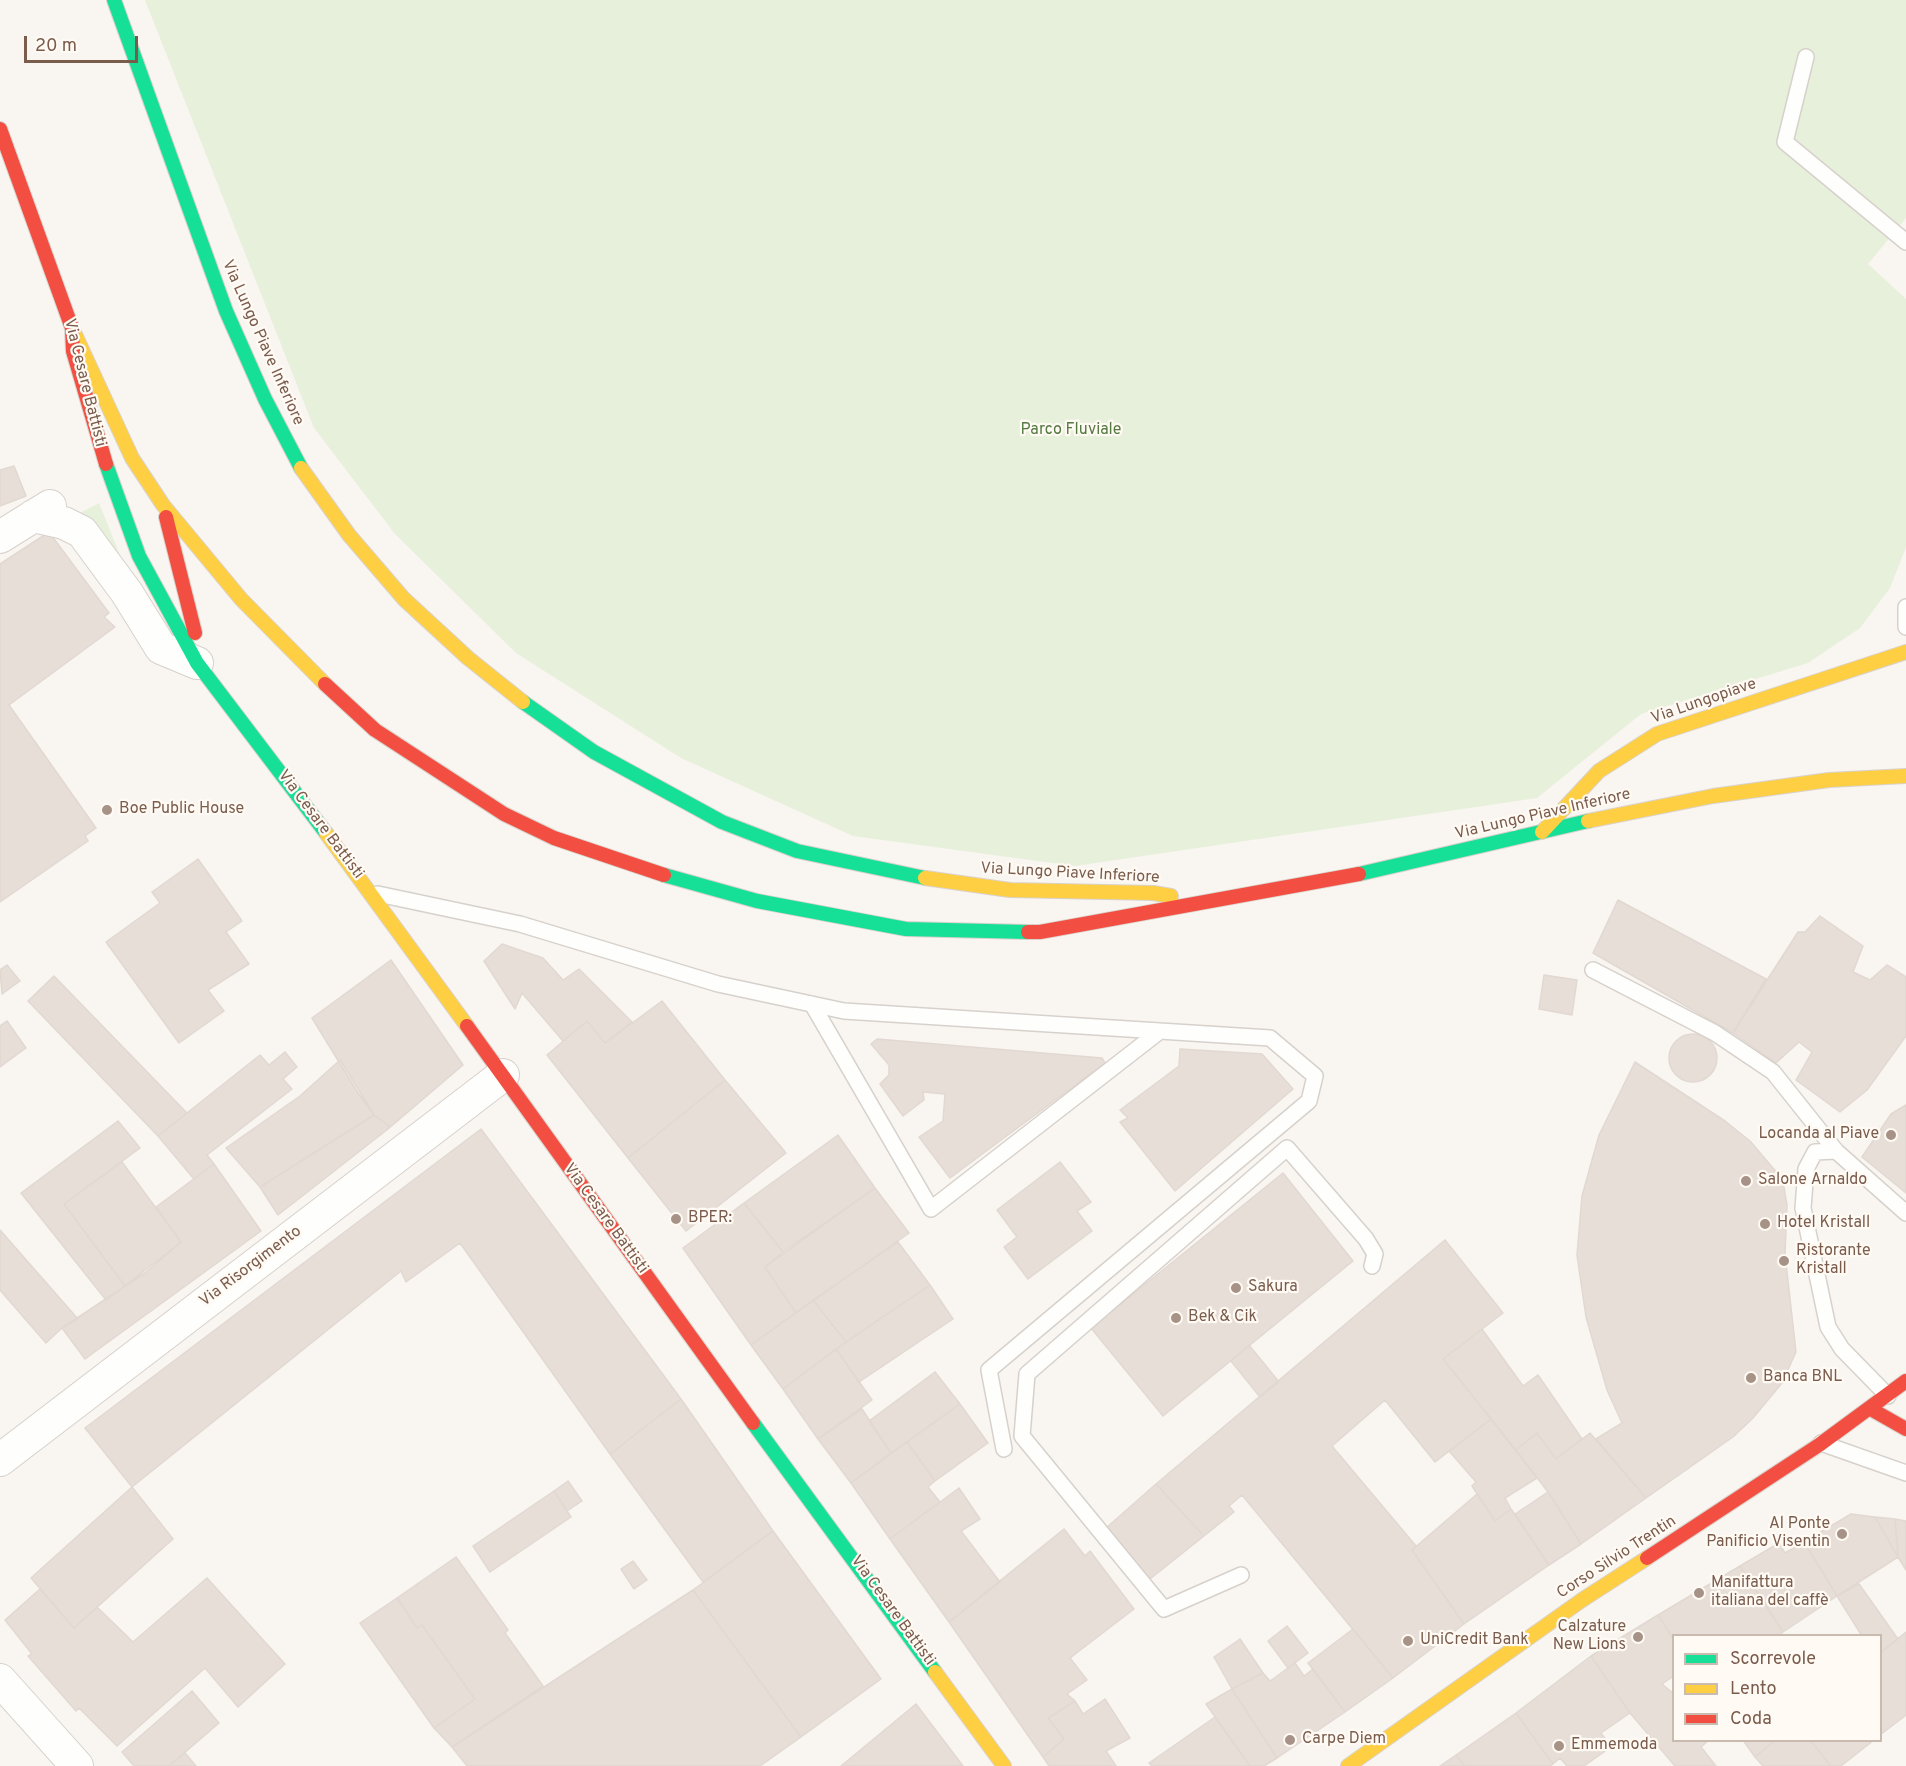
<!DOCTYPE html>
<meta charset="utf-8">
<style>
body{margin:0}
#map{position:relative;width:1906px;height:1766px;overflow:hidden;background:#f9f5f0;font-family:Overpass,sans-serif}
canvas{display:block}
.legend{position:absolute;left:1672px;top:1634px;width:210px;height:108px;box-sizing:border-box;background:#fffaf3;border:2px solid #cabbb1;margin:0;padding:8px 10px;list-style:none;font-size:18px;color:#7a5c4d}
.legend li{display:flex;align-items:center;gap:12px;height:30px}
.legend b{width:30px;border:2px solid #cabbb1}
.scale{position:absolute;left:24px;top:36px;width:114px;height:27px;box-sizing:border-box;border:3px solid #7a5c4d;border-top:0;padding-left:8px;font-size:18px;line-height:21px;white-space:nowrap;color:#7a5c4d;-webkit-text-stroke:4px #fffaf3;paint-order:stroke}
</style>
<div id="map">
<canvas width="1906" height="1766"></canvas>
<ul class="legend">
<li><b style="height:8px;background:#16e098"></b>Scorrevole</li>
<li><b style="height:8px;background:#ffcf43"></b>Lento</li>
<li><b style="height:8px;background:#f24e42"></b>Coda</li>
</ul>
<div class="scale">20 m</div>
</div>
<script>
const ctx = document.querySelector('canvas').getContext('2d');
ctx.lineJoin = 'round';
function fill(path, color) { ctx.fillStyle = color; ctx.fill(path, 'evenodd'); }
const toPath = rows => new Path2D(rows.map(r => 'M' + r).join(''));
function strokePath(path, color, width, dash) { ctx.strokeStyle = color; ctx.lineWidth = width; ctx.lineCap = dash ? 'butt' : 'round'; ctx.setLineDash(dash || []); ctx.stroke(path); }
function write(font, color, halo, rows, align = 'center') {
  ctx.font = font + ' Overpass,sans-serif'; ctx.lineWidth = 4.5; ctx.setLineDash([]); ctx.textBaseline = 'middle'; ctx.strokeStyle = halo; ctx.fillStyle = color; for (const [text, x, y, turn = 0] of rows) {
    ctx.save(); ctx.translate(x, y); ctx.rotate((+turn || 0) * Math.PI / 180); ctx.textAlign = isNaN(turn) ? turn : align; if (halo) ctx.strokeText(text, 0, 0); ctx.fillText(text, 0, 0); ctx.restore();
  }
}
fill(toPath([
 [145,0,1906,0,1906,218,1868,264,1906,299,1906,547,1890,588,1860,628,1808,663,1641,714,1537,798,1075,866,853,836,681,758,516,653,395,534,314,428],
 [99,503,128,575,70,518]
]), '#e7f0db');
const building = toPath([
 [14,466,26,496,0,506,0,470,14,466],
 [49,532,109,613,104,617,115,627,9,705,96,828,85,836,88,841,0,902,0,564,49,532],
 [198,859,242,921,226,932,249,964,208,990,224,1011,179,1043,106,942,160,903,152,892,198,859],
 [1618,900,1766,979,1733,1033,1593,953,1618,900],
 [1820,916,1863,946,1853,972,1870,980,1887,965,1906,977,1906,1036,1867,1090,1840,1112,1796,1080,1812,1052,1799,1042,1776,1063,1733,1033,1798,932,1805,932,1820,916],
 [502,944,543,958,563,980,579,969,632,1022,605,1043,587,1021,563,1041,522,993,515,1009,484,961,502,944],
 [391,960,463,1065,388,1129,389,1126,374,1115,358,1093,312,1018,391,960],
 [7,965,20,981,2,994,0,970,7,965],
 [1544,975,1577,980,1572,1015,1539,1009,1544,975],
 [54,976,187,1113,158,1136,28,1001,54,976],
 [662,1001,725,1080,628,1158,547,1055,587,1021,605,1043,662,1001],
 [7,1021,26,1048,0,1067,0,1026,7,1021],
 '1669 1058a24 24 0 1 1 48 0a24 24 0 1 1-48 0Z',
 [877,1039,1102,1058,1105,1063,950,1178,919,1137,943,1121,945,1094,923,1092,924,1100,903,1116,880,1084,889,1075,889,1065,871,1044,877,1039],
 [1180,1049,1262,1054,1293,1089,1175,1191,1120,1122,1128,1118,1120,1110,1179,1066,1180,1049],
 [285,1052,297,1067,283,1079,292,1089,207,1155,214,1164,194,1179,158,1136,260,1055,269,1065,285,1052],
 [340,1060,374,1115,260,1187,226,1148,300,1096,340,1060],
 [1635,1062,1725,1121,1750,1141,1778,1174,1784,1187,1787,1205,1785,1254,1796,1352,1782,1383,1753,1418,1733,1437,1646,1498,1596,1439,1622,1423,1607,1390,1586,1317,1577,1255,1582,1196,1599,1135,1635,1062],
 [725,1080,786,1153,686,1231,628,1158,725,1080],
 [1906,1105,1906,1193,1862,1157,1891,1114,1906,1105],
 [374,1115,389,1126,388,1129,278,1215,260,1187,374,1115],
 [118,1121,140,1148,64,1204,125,1286,106,1300,21,1193,118,1121],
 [481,1129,681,1399,610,1454,460,1243,406,1282,401,1271,132,1487,85,1428,481,1129],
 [838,1135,875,1188,783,1252,744,1203,838,1135],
 [122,1162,181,1242,125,1286,64,1204,122,1162],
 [1060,1162,1091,1202,1077,1211,1092,1231,1028,1279,1004,1247,1017,1237,997,1210,1060,1162],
 [214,1164,261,1231,85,1359,62,1328,145,1273,181,1242,156,1207,214,1164],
 [1283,1173,1353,1261,1163,1416,1091,1328,1283,1173],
 [875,1188,909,1233,796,1313,765,1267,875,1188],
 [744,1203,783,1252,765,1267,796,1313,751,1345,683,1248,744,1203],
 [0,1230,78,1319,62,1328,46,1343,0,1290,0,1230],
 [1445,1240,1503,1313,1443,1359,1491,1419,1435,1462,1385,1400,1332,1446,1416,1546,1412,1550,1464,1624,1393,1678,1242,1495,1229,1506,1234,1512,1204,1536,1156,1484,1445,1240],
 [898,1242,930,1285,846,1342,813,1300,898,1242],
 [930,1285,953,1319,859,1382,836,1349,930,1285],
 [813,1300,846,1342,783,1389,751,1345,813,1300],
 [1482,1329,1523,1386,1538,1375,1582,1439,1556,1459,1537,1433,1516,1450,1443,1359,1482,1329],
 [1249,1345,1279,1382,1260,1397,1231,1361,1249,1345],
 [836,1349,872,1400,818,1439,783,1389,836,1349],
 [935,1372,960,1404,891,1453,869,1421,935,1372],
 [681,1399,773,1531,703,1582,610,1454,681,1399],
 [960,1404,988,1443,935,1481,907,1442,960,1404],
 [862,1409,891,1453,851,1483,818,1439,862,1409],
 [1491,1419,1537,1478,1505,1498,1511,1509,1495,1521,1472,1486,1476,1482,1449,1451,1491,1419],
 [1537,1433,1556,1459,1590,1433,1646,1498,1581,1544,1548,1492,1516,1450,1537,1433],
 [907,1442,935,1481,928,1487,940,1502,890,1539,851,1483,907,1442],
 [568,1481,582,1501,567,1511,554,1491,568,1481],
 [1156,1484,1204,1536,1150,1579,1105,1529,1156,1484],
 [132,1487,173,1539,74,1628,31,1578,132,1487],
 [959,1488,980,1519,961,1531,1000,1582,949,1622,890,1539,959,1488],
 [554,1491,571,1517,490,1572,473,1546,554,1491],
 [1548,1492,1581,1544,1549,1565,1515,1514,1548,1492],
 [1477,1494,1495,1521,1511,1509,1549,1565,1464,1624,1412,1550,1477,1494],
 [1851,1514,1875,1517,1898,1557,1837,1596,1804,1542,1851,1514],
 [1875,1517,1895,1519,1898,1557,1875,1517],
 [1895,1519,1906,1521,1906,1570,1898,1557,1895,1519],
 [1064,1529,1085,1556,1090,1551,1134,1609,1070,1658,1087,1680,1067,1694,1075,1701,1048,1718,1064,1739,1043,1757,949,1622,1064,1529],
 [773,1531,881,1679,801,1737,693,1590,773,1531],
 [1804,1542,1837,1596,1783,1632,1740,1566,1779,1543,1785,1553,1804,1542],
 [456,1557,508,1630,505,1633,543,1686,452,1747,434,1728,475,1699,422,1625,417,1628,397,1598,456,1557],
 [633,1561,647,1580,634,1589,621,1569,633,1561],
 [1740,1566,1783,1632,1778,1636,1674,1636,1674,1640,1658,1615,1740,1566],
 [207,1578,285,1664,238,1707,205,1668,117,1746,79,1708,76,1711,28,1656,32,1654,5,1620,40,1589,74,1628,97,1607,133,1642,207,1578],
 [1859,1584,1898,1639,1880,1653,1880,1636,1862,1636,1837,1596,1859,1584],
 [693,1590,801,1737,760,1766,467,1766,452,1747,693,1590],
 [397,1598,417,1628,422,1625,475,1699,434,1728,360,1623,397,1598],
 [1658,1615,1674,1640,1674,1676,1662,1684,1674,1694,1674,1740,1709,1740,1701,1747,1716,1766,1675,1766,1630,1713,1591,1656,1658,1615],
 [1287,1626,1308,1653,1288,1668,1268,1641,1287,1626],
 [1353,1629,1393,1678,1345,1712,1308,1663,1353,1629],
 [1906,1632,1906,1715,1880,1735,1880,1653,1906,1632],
 [1240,1639,1263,1673,1232,1689,1214,1657,1240,1639],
 [1591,1656,1630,1713,1601,1733,1611,1747,1584,1766,1567,1766,1560,1758,1553,1764,1516,1713,1591,1656],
 [1295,1663,1304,1676,1313,1669,1345,1712,1277,1758,1232,1689,1263,1673,1270,1681,1295,1663],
 [1232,1689,1277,1758,1264,1766,1250,1766,1206,1704,1232,1689],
 [192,1691,219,1723,169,1766,134,1766,122,1752,192,1691],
 [1105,1699,1130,1738,1106,1751,1116,1766,1049,1766,1043,1757,1064,1739,1048,1718,1075,1701,1083,1714,1105,1699],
 [916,1704,963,1766,841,1766,916,1704],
 [1516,1713,1553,1764,1550,1766,1465,1766,1456,1755,1516,1713],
 [1215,1717,1250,1766,1152,1766,1149,1763,1215,1717],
 [1743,1740,1775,1740,1755,1757,1743,1740],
 [1775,1740,1810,1740,1831,1766,1763,1766,1755,1757,1775,1740],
 [1810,1740,1874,1740,1841,1766,1831,1766,1810,1740],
 [185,1753,196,1766,169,1766,185,1753],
 [1456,1755,1465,1766,1440,1766,1456,1755]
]);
fill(building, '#e6ded7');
strokePath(building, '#e2d8d2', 1.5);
const lane = toPath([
 [1806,57,1785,142,1906,242],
 [1906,607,1906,627],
 [378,894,520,924,718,984,844,1011,1270,1038,1315,1076,1309,1101,989,1370,1004,1449],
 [1593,970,1715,1033,1773,1072,1836,1151],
 [812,1004,931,1209,1160,1031],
 [1888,1396,1842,1349,1828,1327,1803,1208,1806,1169,1815,1152,1836,1151,1906,1213],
 [1821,1443,1906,1473],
 [1241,1575,1164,1609,1022,1436,1027,1374,1287,1148,1366,1239,1375,1254,1372,1266]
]);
const street = toPath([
 [33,516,64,523,82,532,127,593,161,648,197,663],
 [0,537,50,506],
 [0,1460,503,1075],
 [0,1680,77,1766]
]);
const fast = toPath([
 [114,0,226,311,265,399,301,468],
 [106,464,139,556,197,663,326,833],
 [523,702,594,752,722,822,797,851,925,878],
 [1359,874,1588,821],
 [664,875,757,901,906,929,1028,932],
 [753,1423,935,1672]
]);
const slow = toPath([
 [72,328,132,458,163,505,241,599,325,684],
 [301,468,349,535,404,599,468,658,523,702],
 [1588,821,1713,796,1829,780,1906,776],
 [1542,832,1599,771,1657,734,1906,652],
 [326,833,467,1026],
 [925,878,1010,890,1153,893,1171,896],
 [935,1672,1004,1766],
 [1348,1766,1582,1600,1647,1558]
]);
const jam = toPath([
 [0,129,72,328,73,351,106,464],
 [166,517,195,633],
 [325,684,375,730,504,814,554,838,664,875],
 [1028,932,1040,932,1359,874],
 [467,1026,753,1423],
 [1869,1408,1906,1429],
 [1647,1558,1819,1445,1906,1381]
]);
strokePath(lane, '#d7d1cb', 18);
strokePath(street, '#d7d1cb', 34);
strokePath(fast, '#d9d2cb', 16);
strokePath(slow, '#d9d2cb', 16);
strokePath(jam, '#d9d2cb', 16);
strokePath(lane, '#fefefd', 15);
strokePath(street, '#fefefd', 32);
strokePath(fast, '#16e098', 14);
strokePath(slow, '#ffcf43', 14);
strokePath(jam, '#f24e42', 14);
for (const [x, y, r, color] of [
 [107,810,6,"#a69286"],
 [1891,1135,6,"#a69286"],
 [1746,1181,6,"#a69286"],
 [676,1219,6,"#a69286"],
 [1765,1224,6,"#a69286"],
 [1784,1261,6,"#a69286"],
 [1236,1288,6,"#a69286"],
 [1176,1318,6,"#a69286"],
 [1751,1378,6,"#a69286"],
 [1842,1534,6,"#a69286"],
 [1699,1593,6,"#a69286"],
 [1638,1637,6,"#a69286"],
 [1408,1641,6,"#a69286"],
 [1290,1740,6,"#a69286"],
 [1559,1746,6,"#a69286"]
]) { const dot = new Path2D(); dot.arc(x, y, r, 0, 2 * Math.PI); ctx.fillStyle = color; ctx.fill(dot); strokePath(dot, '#fffaf3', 2); }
write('16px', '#7a5c4d', '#fffaf3', [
 ["Via Lungo Piave Inferiore",262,343,66],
 ["Via Cesare Battisti",84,383,76],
 ["Via Lungopiave",1704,702,-19],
 ["Via Lungo Piave Inferiore",1543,815,-13],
 ["Via Cesare Battisti",320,825,53],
 ["Via Lungo Piave Inferiore",1070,874,3],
 ["Via Cesare Battisti",605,1219,54],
 ["Via Risorgimento",251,1267,-37],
 ["Corso Silvio Trentin",1617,1558,-33],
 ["Via Cesare Battisti",892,1611,54]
]);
write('16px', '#537a41', '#fffaf3', [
 ["Parco Fluviale",1071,431]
]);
write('16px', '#7a5c4d', '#fffaf3', [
 ["Boe Public House",119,810],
 ["Locanda al Piave",1879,1135,"right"],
 ["Salone Arnaldo",1758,1181],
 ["BPER:",688,1219],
 ["Hotel Kristall",1777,1224],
 ["Ristorante",1796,1252],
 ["Kristall",1796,1270],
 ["Sakura",1248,1288],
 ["Bek & Cik",1188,1318],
 ["Banca BNL",1763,1378],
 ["Al Ponte",1830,1525,"right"],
 ["Panificio Visentin",1830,1543,"right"],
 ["Manifattura",1711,1584],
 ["italiana del caffè",1711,1602],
 ["Calzature",1626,1628,"right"],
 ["New Lions",1626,1646,"right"],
 ["UniCredit Bank",1420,1641],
 ["Carpe Diem",1302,1740],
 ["Emmemoda",1571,1746]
], 'left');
</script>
